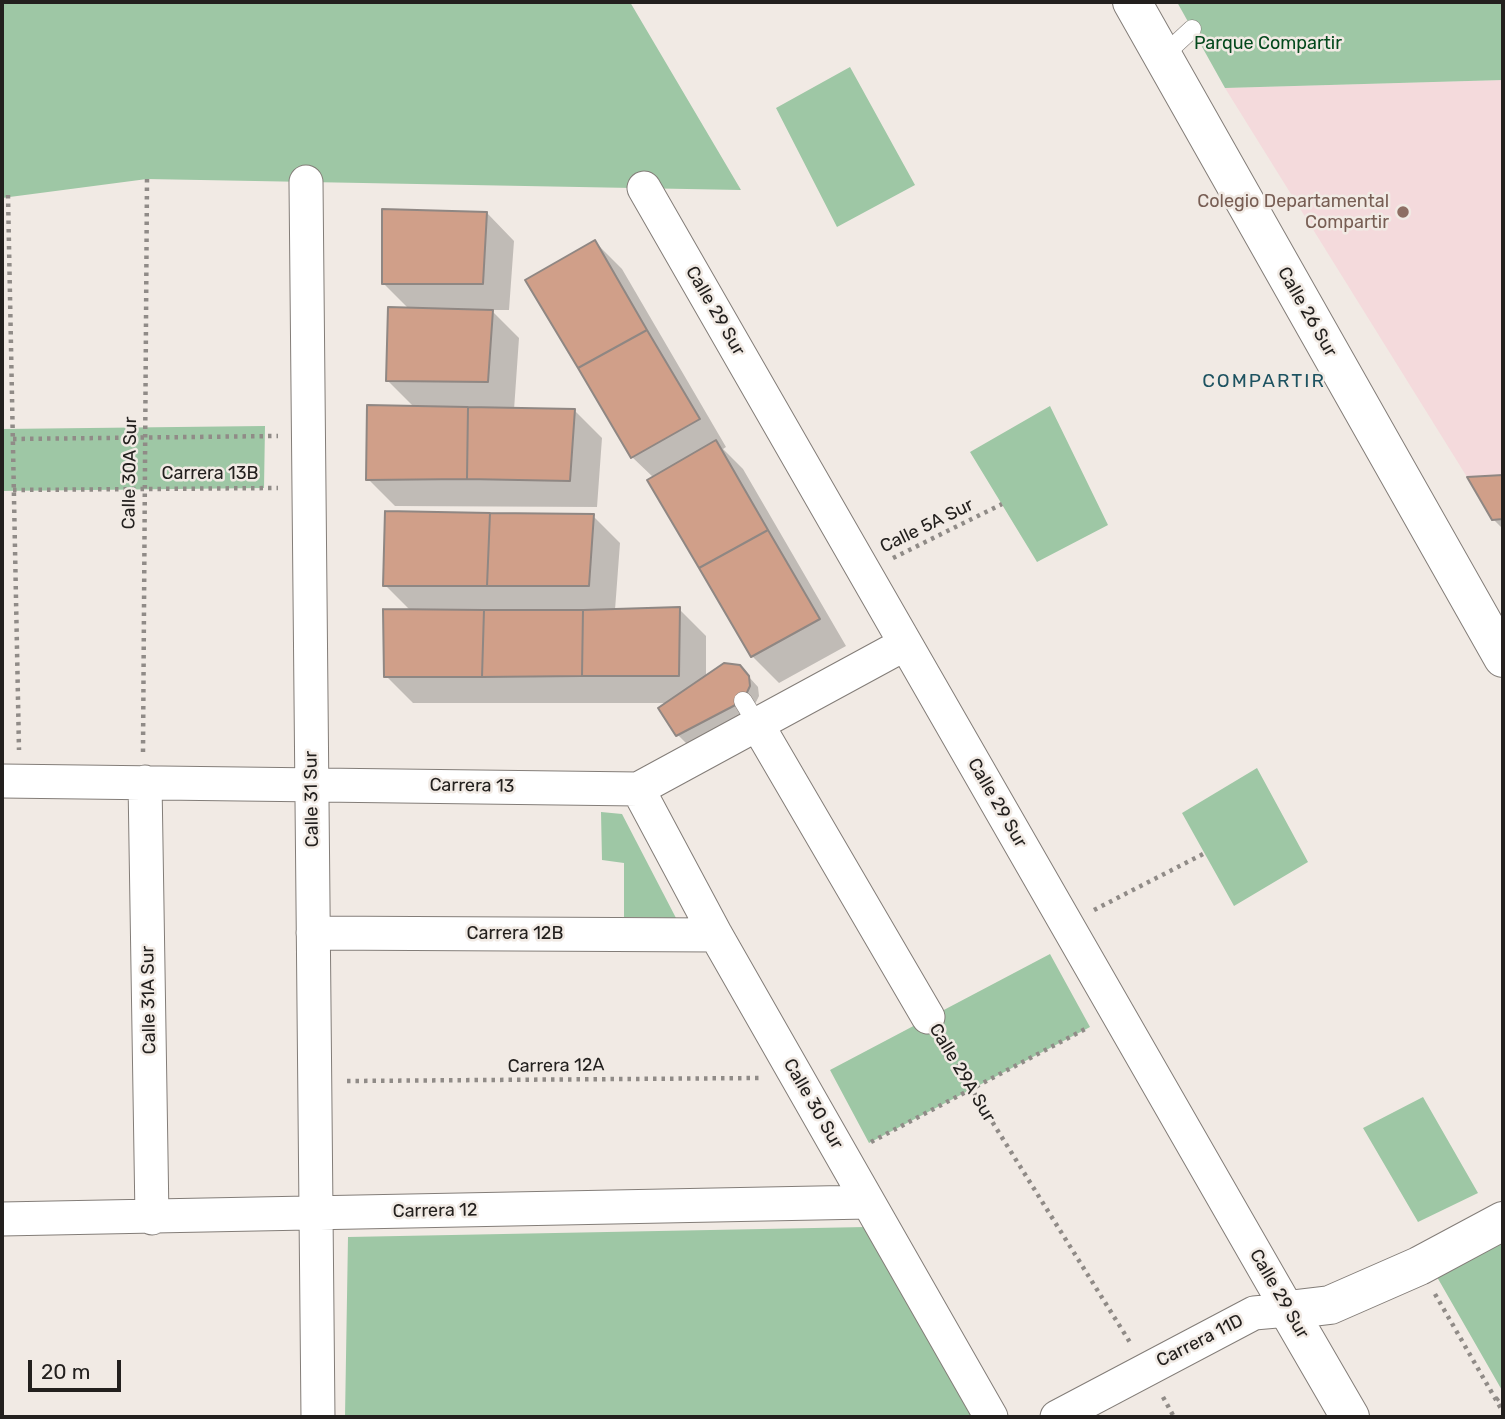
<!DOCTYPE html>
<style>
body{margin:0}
#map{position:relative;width:1505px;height:1419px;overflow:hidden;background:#f1eae4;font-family:Rubik,sans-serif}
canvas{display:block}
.frame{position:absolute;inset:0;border:4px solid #23201e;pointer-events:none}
.scale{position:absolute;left:28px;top:1360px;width:93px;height:32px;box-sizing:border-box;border:4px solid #23201e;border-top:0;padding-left:9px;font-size:21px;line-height:24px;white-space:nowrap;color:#23201e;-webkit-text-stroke:5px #f1eae4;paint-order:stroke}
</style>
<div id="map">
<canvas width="1505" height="1419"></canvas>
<div class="frame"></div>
<div class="scale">20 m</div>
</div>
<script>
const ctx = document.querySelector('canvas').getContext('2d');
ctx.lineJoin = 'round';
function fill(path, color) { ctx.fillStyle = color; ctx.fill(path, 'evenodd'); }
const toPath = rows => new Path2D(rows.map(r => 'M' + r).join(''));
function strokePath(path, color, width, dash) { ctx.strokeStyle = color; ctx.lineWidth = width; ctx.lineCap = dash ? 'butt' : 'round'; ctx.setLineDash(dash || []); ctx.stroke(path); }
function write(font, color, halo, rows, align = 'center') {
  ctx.font = font + ' Rubik,sans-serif'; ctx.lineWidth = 5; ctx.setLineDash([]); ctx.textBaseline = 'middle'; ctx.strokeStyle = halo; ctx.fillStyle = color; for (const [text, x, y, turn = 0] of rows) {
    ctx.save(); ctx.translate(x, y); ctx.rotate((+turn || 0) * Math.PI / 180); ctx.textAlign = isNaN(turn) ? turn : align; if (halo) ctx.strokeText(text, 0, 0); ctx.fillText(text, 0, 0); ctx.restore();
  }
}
fill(toPath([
 [1503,80,1503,475,1467,477,1225,88]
]), '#f4dadc');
fill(toPath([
 [2,2,630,2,741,190,147,179,2,198],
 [1177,2,1503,2,1503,80,1225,88],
 [850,67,915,185,837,227,776,108],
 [1050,406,1108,525,1037,562,970,452],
 [265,426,264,488,2,491,2,429],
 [1257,768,1308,862,1234,906,1182,813],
 [601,812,622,814,676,918,624,917,624,863,602,860],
 [1050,954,1090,1027,869,1143,830,1070],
 [1423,1097,1478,1193,1418,1222,1363,1128],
 [866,1227,972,1417,345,1417,348,1237],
 [1503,1235,1503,1392,1433,1270]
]), '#9ec7a5');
fill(toPath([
 [487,213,514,241,509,310,491,310,519,338,514,410,575,411,602,438,597,507,395,506,368,479,415,408,388,381,409,309,383,283],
 [595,242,622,269,726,447,723,449,743,469,846,646,779,683,752,656,654,478,632,457],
 [1503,477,1503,529,1493,519,1470,478],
 [593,516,620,543,615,610,679,609,706,636,706,677,749,677,758,687,759,696,752,710,687,744,678,735,668,703,413,703,386,676,411,611,385,585]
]), '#0003');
const building = toPath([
 [382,209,487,212,483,284,382,284,382,209],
 [595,240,647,330,578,368,525,280,595,240],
 [388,307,493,310,488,382,386,381,388,307],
 [647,330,700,419,631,458,578,368,647,330],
 [367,405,468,407,467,479,366,480,367,405],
 [468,407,575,409,570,481,467,479,468,407],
 [716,440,768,530,699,568,647,480,716,440],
 [1503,475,1503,519,1492,520,1467,477,1503,475],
 [385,511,490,513,487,586,383,586,385,511],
 [490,513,594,514,589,586,487,586,490,513],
 [768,530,820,619,751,657,699,568,768,530],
 [680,607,679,676,582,676,583,610,680,607],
 [383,609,484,610,482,677,384,677,383,609],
 [484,610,583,610,582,676,482,677,484,610],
 [724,663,740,665,749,676,750,686,743,701,676,736,658,708,724,663]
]);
fill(building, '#d09f89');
strokePath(building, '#8f8783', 2);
const lane = toPath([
 [1163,56,1192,29],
 [743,701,757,724]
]);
const street = toPath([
 [306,182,318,1417],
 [644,188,1288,1310,1254,1313,1057,1417],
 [757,724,928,1017],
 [2,781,638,789,905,644],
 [145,782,152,1218],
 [638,789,716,935,991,1417],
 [313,933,716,935],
 [2,1219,868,1202]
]);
const secondary = toPath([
 [1132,2,1503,658],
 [1350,1417,1288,1310,1330,1305,1419,1266,1503,1221]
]);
strokePath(lane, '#837d78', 19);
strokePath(street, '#837d78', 35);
strokePath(secondary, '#837d78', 40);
strokePath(toPath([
 [8,195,19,750],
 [13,439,278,436],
 [13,490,278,488],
 [893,558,1002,504],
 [143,752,147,179],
 [1094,910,1205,853],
 [943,1043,1131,1344],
 [347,1081,762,1078],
 [871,1142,1089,1027],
 [1435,1294,1503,1412],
 [1163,1397,1174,1417],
 [1496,1400,1503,1395]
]), '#908b87', 4.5, [3.5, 5]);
strokePath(lane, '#fff', 18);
strokePath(street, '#fff', 33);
strokePath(secondary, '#fff', 38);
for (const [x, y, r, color] of [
 [1403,212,7,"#8d6e63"]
]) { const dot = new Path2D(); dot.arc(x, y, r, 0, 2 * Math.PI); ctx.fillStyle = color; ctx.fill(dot); strokePath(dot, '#f1eae4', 2.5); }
write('18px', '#04491d', '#f1eae4', [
 ["Parque Compartir",1268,44]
]);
write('18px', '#785e54', '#f1eae4', [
 ["Colegio Departamental",1389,202],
 ["Compartir",1389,223]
], 'right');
write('18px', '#23201e', '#f1eae4', [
 ["Calle 29 Sur",715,311,60],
 ["Calle 26 Sur",1307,312,60],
 ["Calle 30A Sur",130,473,-89],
 ["Carrera 13B",210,474],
 ["Calle 5A Sur",927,526,-26],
 ["Carrera 13",472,786,1],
 ["Calle 31 Sur",312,799,-91],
 ["Calle 29 Sur",997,803,60],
 ["Carrera 12B",515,934],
 ["Calle 31A Sur",149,1000,-91],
 ["Carrera 12A",556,1066,-1],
 ["Calle 29A Sur",962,1073,59],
 ["Calle 30 Sur",813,1104,60],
 ["Carrera 12",435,1211,-1],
 ["Calle 29 Sur",1279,1294,60],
 ["Carrera 11D",1200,1341,-27]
]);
ctx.letterSpacing = '2px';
write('19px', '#1e5361', '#f1eae4', [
 ["COMPARTIR",1264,382]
]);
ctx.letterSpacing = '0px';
</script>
